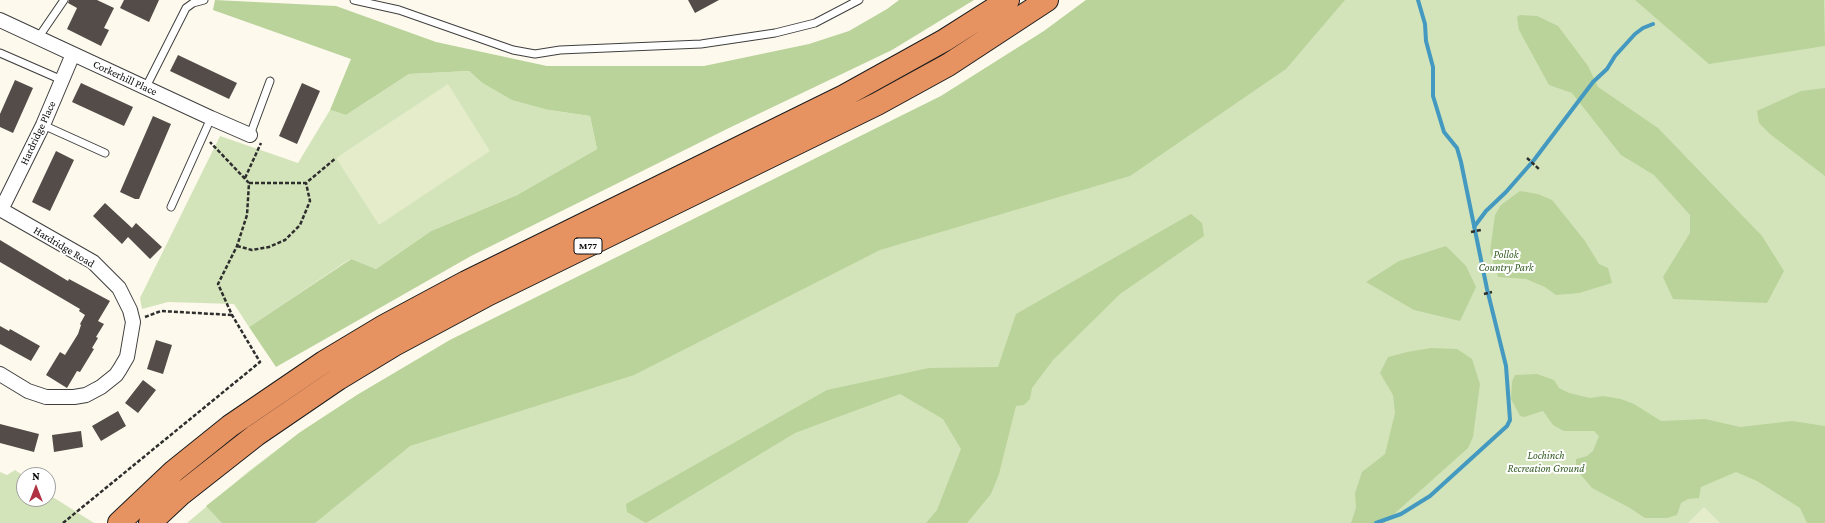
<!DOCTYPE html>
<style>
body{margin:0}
#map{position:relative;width:1825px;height:523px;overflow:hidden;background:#fdf9ed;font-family:"Crimson Pro",serif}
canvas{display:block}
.north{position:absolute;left:16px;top:467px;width:40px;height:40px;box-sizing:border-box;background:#fff;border:1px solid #9e9e9e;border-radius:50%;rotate:0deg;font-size:11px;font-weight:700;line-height:16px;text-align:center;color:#0c0c0c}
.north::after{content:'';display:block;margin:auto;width:14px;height:18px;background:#af3142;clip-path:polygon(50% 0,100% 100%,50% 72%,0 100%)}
</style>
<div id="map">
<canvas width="1825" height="523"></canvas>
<div class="north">N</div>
</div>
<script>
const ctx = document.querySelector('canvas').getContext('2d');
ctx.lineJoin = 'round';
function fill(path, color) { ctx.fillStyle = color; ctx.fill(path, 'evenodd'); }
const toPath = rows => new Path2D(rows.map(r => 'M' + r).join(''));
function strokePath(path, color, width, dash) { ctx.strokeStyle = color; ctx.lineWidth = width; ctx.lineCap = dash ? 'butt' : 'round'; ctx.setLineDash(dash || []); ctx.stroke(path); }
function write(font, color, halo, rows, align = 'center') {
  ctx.font = font + ' "Crimson Pro",serif'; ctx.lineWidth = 4; ctx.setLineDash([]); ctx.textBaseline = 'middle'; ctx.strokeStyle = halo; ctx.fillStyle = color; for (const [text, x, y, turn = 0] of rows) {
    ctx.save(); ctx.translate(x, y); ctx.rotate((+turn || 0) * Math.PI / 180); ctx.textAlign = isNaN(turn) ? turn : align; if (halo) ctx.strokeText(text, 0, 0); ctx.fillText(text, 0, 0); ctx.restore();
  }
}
fill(toPath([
 [1086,0,1825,0,1825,523,187,523,249,471,299,433,357,395,450,340,941,96,1044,31],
 [469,71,481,82,549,110,590,116,597,149,517,195,431,231,376,269,350,259,249,327,234,304,168,302,142,309,140,298,220,136,298,163,330,110,346,115,409,74],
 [15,470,24,476,24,499,48,499,48,494,94,523,0,523,0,472,7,475]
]), '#d3e4ba');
fill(toPath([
 [215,0,336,6,436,42,547,66,704,66,809,44,849,31,887,9,899,0,974,0,892,50,729,128,471,256,276,367,249,327,351,259,376,269,431,231,517,195,597,149,590,116,549,110,512,100,481,82,469,71,409,74,346,115,330,110,351,59,213,10],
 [1086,0,1345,0,1286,69,1130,176,880,250,634,375,410,446,315,523,222,523,206,506,299,433,357,395,450,340,941,96,1044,31],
 [1635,0,1824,0,1825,46,1709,64],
 [1520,15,1537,16,1558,26,1588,66,1598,87,1658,128,1762,236,1784,271,1767,303,1673,299,1663,277,1690,233,1690,215,1654,175,1621,155,1572,93,1549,85,1519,30,1517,17],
 [1825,88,1825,176,1770,134,1759,123,1757,111,1801,91],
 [1520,191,1538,194,1552,200,1585,241,1599,264,1608,268,1612,283,1579,293,1556,295,1545,287,1526,279,1498,277,1490,252,1495,215,1501,205],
 [1191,214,1202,223,1204,236,1120,294,1053,360,1032,388,1030,399,1024,405,1016,406,999,474,991,494,967,523,926,523,937,510,961,449,943,419,900,394,795,433,646,523,627,512,626,504,827,390,929,368,998,367,1016,314],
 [1446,246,1466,266,1476,287,1460,321,1414,310,1366,282,1399,261],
 [1431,348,1457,349,1472,359,1480,384,1473,437,1468,448,1384,523,1351,523,1356,508,1355,493,1362,472,1385,454,1395,413,1393,395,1380,373,1388,357,1407,352],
 [1537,374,1554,380,1559,388,1569,393,1590,398,1603,396,1621,399,1634,404,1661,421,1705,419,1740,427,1792,421,1825,426,1825,523,1807,523,1800,508,1757,481,1736,472,1701,487,1699,498,1688,499,1681,503,1677,515,1667,518,1645,518,1630,508,1592,488,1576,469,1576,459,1587,456,1593,451,1599,436,1594,431,1564,431,1553,425,1543,411,1524,417,1520,416,1511,399,1512,382,1515,375]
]), '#b9d39a');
fill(toPath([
 [448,84,490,151,379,225,336,158],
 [1704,507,1720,523,1688,523]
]), '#e4ecca');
strokePath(toPath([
 [1474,227,1486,211,1506,192,1534,160,1593,82,1607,69,1615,56,1635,34,1643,28,1653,24],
 [1376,523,1401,514,1430,496,1507,426,1510,420,1506,366,1487,289,1461,162,1457,148,1444,132,1433,96,1433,67,1426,41,1425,24,1418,0]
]), '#4499c0', 4);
fill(toPath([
 [69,0,97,0,114,8,104,28,109,30,101,46,67,29,77,8,68,3],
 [124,0,159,0,149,22,120,8],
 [688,0,719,0,695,13],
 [178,55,237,83,229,99,170,71],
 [15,80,33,88,13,133,0,127,0,114],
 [81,83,133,107,124,126,72,102],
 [302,83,320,91,297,144,279,136],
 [153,116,171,124,139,199,135,199,120,192],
 [56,151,74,160,50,211,32,202],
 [105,203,132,228,136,223,162,247,150,259,128,237,122,244,93,216],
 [0,240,68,281,69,279,110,301,98,321,104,324,96,337,98,338,92,348,94,349,80,372,77,371,67,388,46,375,60,352,65,355,78,334,81,325,80,324,85,315,79,311,80,309,0,262],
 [0,326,9,331,10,329,40,346,31,361,0,344],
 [156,340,172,345,163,374,147,369],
 [143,380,156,390,138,413,125,403],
 [118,411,126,426,101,441,92,426],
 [0,424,39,434,34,452,0,443],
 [81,431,83,447,54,452,52,435]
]), '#534c49');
const lane = toPath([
 [354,0,399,10,513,50,535,54,560,50,701,44,775,33,815,23,859,0],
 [38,38,64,0],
 [0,53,62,80],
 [146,87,186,8,193,3,204,0],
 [43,125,105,153],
 [250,135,270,81],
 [171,207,211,118]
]);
const street = toPath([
 [0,20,211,118,250,135],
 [0,209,93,262,119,288,130,310,133,322,127,357,120,369,116,375,101,387,86,395,74,397,46,397,28,391,0,374],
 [1,210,43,125,73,54]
]);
const highway = toPath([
 [119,523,174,471,230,426,324,362,384,326,466,282,844,96,945,40,1008,0],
 [150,523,181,494,256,435,338,379,394,345,489,294,877,104,948,65,1047,0]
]);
strokePath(lane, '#3f3f3f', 9);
strokePath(street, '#3f3f3f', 16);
strokePath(highway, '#1d1d1d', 24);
strokePath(toPath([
 [1527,158,1539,169],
 [245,178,261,143],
 [249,183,306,183,336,158],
 [1471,232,1481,230],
 [237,246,252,250,269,247,285,240,300,225,310,201,306,183],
 [1484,294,1492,292],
 [145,317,161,311,232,315],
 [63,523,260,362,232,315,218,284,237,246,247,215,249,183,210,142]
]), '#2e2e2e', 2.5, [4, 2]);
strokePath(lane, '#fff', 7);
strokePath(street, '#fff', 14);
strokePath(highway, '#e79361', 22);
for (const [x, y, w] of [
 [588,246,28]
]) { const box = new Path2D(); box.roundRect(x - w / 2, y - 8, w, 16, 3); ctx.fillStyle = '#fff'; ctx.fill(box); strokePath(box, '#0c0c0c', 1); }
write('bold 10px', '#0c0c0c', null, [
 ["M77",588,246]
]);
write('11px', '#0c0c0c', '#fff', [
 ["Corkerhill Place",125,78,25],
 ["Hardridge Place",38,133,-65],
 ["Hardridge Road",64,247,31]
]);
write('italic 11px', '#345d23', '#fff', [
 ["Pollok",1506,255],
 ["Country Park",1506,268],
 ["Lochinch",1546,456],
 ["Recreation Ground",1546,469]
]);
</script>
